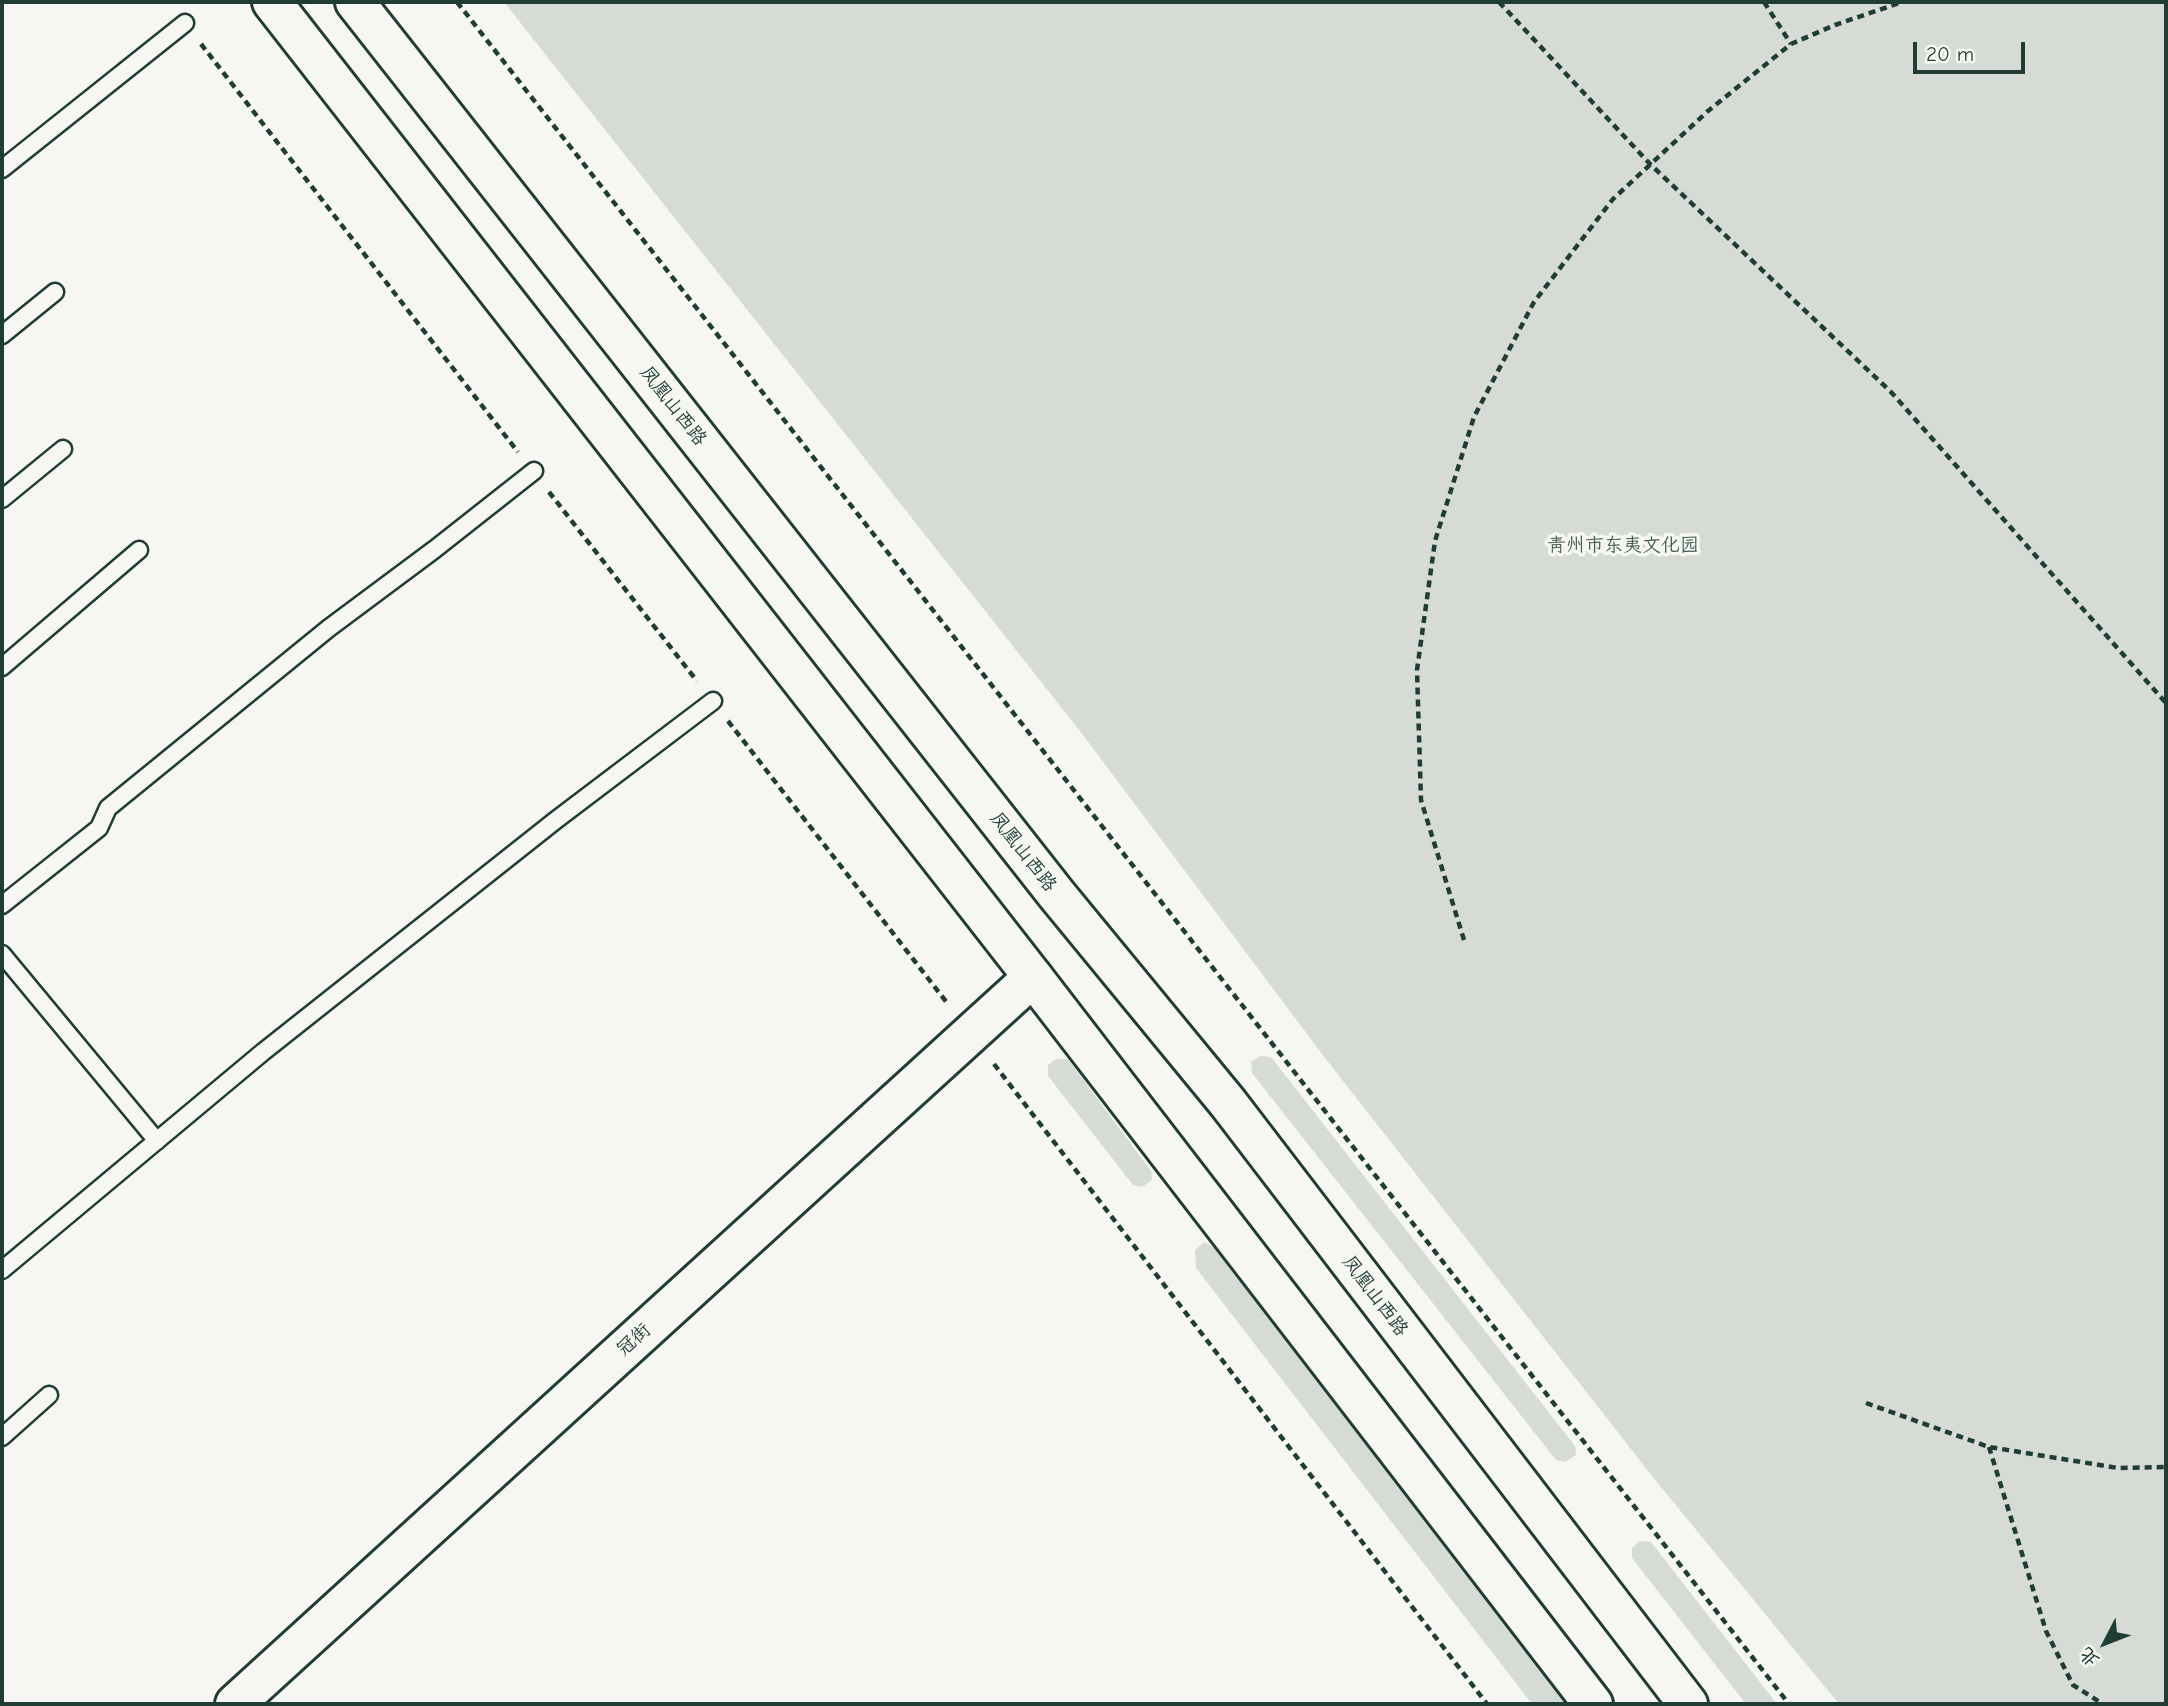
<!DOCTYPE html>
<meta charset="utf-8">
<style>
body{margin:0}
#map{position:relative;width:2168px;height:1706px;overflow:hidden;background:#f6f6f2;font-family:"Comic Neue","LXGW WenKai TC",sans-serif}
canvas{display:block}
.frame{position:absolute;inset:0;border:4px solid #1f3d34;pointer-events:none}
.north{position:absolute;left:2070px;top:1608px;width:70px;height:70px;-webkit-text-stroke:5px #f6f6f2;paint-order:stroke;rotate:228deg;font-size:19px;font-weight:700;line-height:28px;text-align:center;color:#1f3d34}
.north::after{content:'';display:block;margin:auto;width:24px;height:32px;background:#1f3d34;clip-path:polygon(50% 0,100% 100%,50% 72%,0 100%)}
.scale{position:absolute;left:1913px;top:42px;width:112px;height:32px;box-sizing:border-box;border:4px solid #1f3d34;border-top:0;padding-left:9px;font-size:21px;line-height:24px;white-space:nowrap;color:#1f3d34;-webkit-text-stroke:5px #f6f6f2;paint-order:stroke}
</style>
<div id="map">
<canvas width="2168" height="1706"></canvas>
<div class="frame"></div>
<div class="north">北</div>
<div class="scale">20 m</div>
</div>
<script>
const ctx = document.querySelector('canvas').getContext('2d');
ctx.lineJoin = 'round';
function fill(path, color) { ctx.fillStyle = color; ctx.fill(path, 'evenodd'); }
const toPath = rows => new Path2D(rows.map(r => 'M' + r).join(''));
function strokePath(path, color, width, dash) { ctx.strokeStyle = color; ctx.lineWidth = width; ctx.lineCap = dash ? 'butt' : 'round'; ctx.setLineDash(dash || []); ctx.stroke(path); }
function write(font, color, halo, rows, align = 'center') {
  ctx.font = font + ' "Comic Neue","LXGW WenKai TC",sans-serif'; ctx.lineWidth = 7; ctx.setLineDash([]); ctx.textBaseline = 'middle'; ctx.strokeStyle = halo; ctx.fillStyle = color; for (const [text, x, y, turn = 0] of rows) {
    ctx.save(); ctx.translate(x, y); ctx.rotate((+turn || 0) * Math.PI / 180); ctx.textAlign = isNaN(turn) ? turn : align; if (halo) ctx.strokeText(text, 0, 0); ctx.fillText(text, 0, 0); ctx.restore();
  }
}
fill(toPath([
 [504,2,2166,2,2166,1704,1839,1704,1656,1481,1322,1054,1080,731],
 [1260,1056,1271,1057,1575,1446,1576,1455,1565,1462,1556,1460,1252,1073,1251,1062],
 [1056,1059,1068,1059,1151,1171,1152,1180,1142,1187,1133,1185,1048,1076,1048,1065],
 [1204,1242,1217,1249,1573,1704,1532,1704,1196,1268,1195,1250],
 [1640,1541,1651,1542,1777,1704,1746,1704,1632,1558,1632,1548]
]), '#d6dbd6');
const service = toPath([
 [2,169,185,23],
 [2,335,55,292],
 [2,499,63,449],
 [2,667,139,550],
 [2,905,99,828,108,808,329,628,435,549,534,471],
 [2,954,157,1141],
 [2,1270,263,1052,556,820,713,701],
 [2,1437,49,1395]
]);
const tertiary = toPath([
 [235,1704,1033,977]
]);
const primary = toPath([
 [272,2,1033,977,1593,1704],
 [355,2,1057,895,1228,1103,1688,1704]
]);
strokePath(service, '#1f3d34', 21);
strokePath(tertiary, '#1f3d34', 44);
strokePath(primary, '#1f3d34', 44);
strokePath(toPath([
 [457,2,1789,1704],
 [1499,2,1650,164,1891,392,2166,703],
 [1764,2,1791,44],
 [201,44,518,452],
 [549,492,697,681],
 [728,721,948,1004],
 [1464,940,1421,800,1417,670,1435,541,1474,417,1534,302,1613,199,1708,111,1791,44,1835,25,1902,2],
 [994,1064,1487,1704],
 [1866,1403,1989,1447,2118,1468,2166,1467],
 [1989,1447,2046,1631,2073,1685,2103,1704]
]), '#1f3d34', 4.5, [7, 5]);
strokePath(service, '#f6f6f2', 16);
strokePath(tertiary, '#f6f6f2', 38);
strokePath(primary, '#f6f6f2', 38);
write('19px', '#1f3d34', '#f6f6f2', [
 ["凤凰山西路",673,406,52],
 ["凤凰山西路",1023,852,52],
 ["凤凰山西路",1375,1296,53],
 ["冠街",634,1340,-42]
]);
write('19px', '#445d54', '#f6f6f2', [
 ["青州市东夷文化园",1623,546]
]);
</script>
